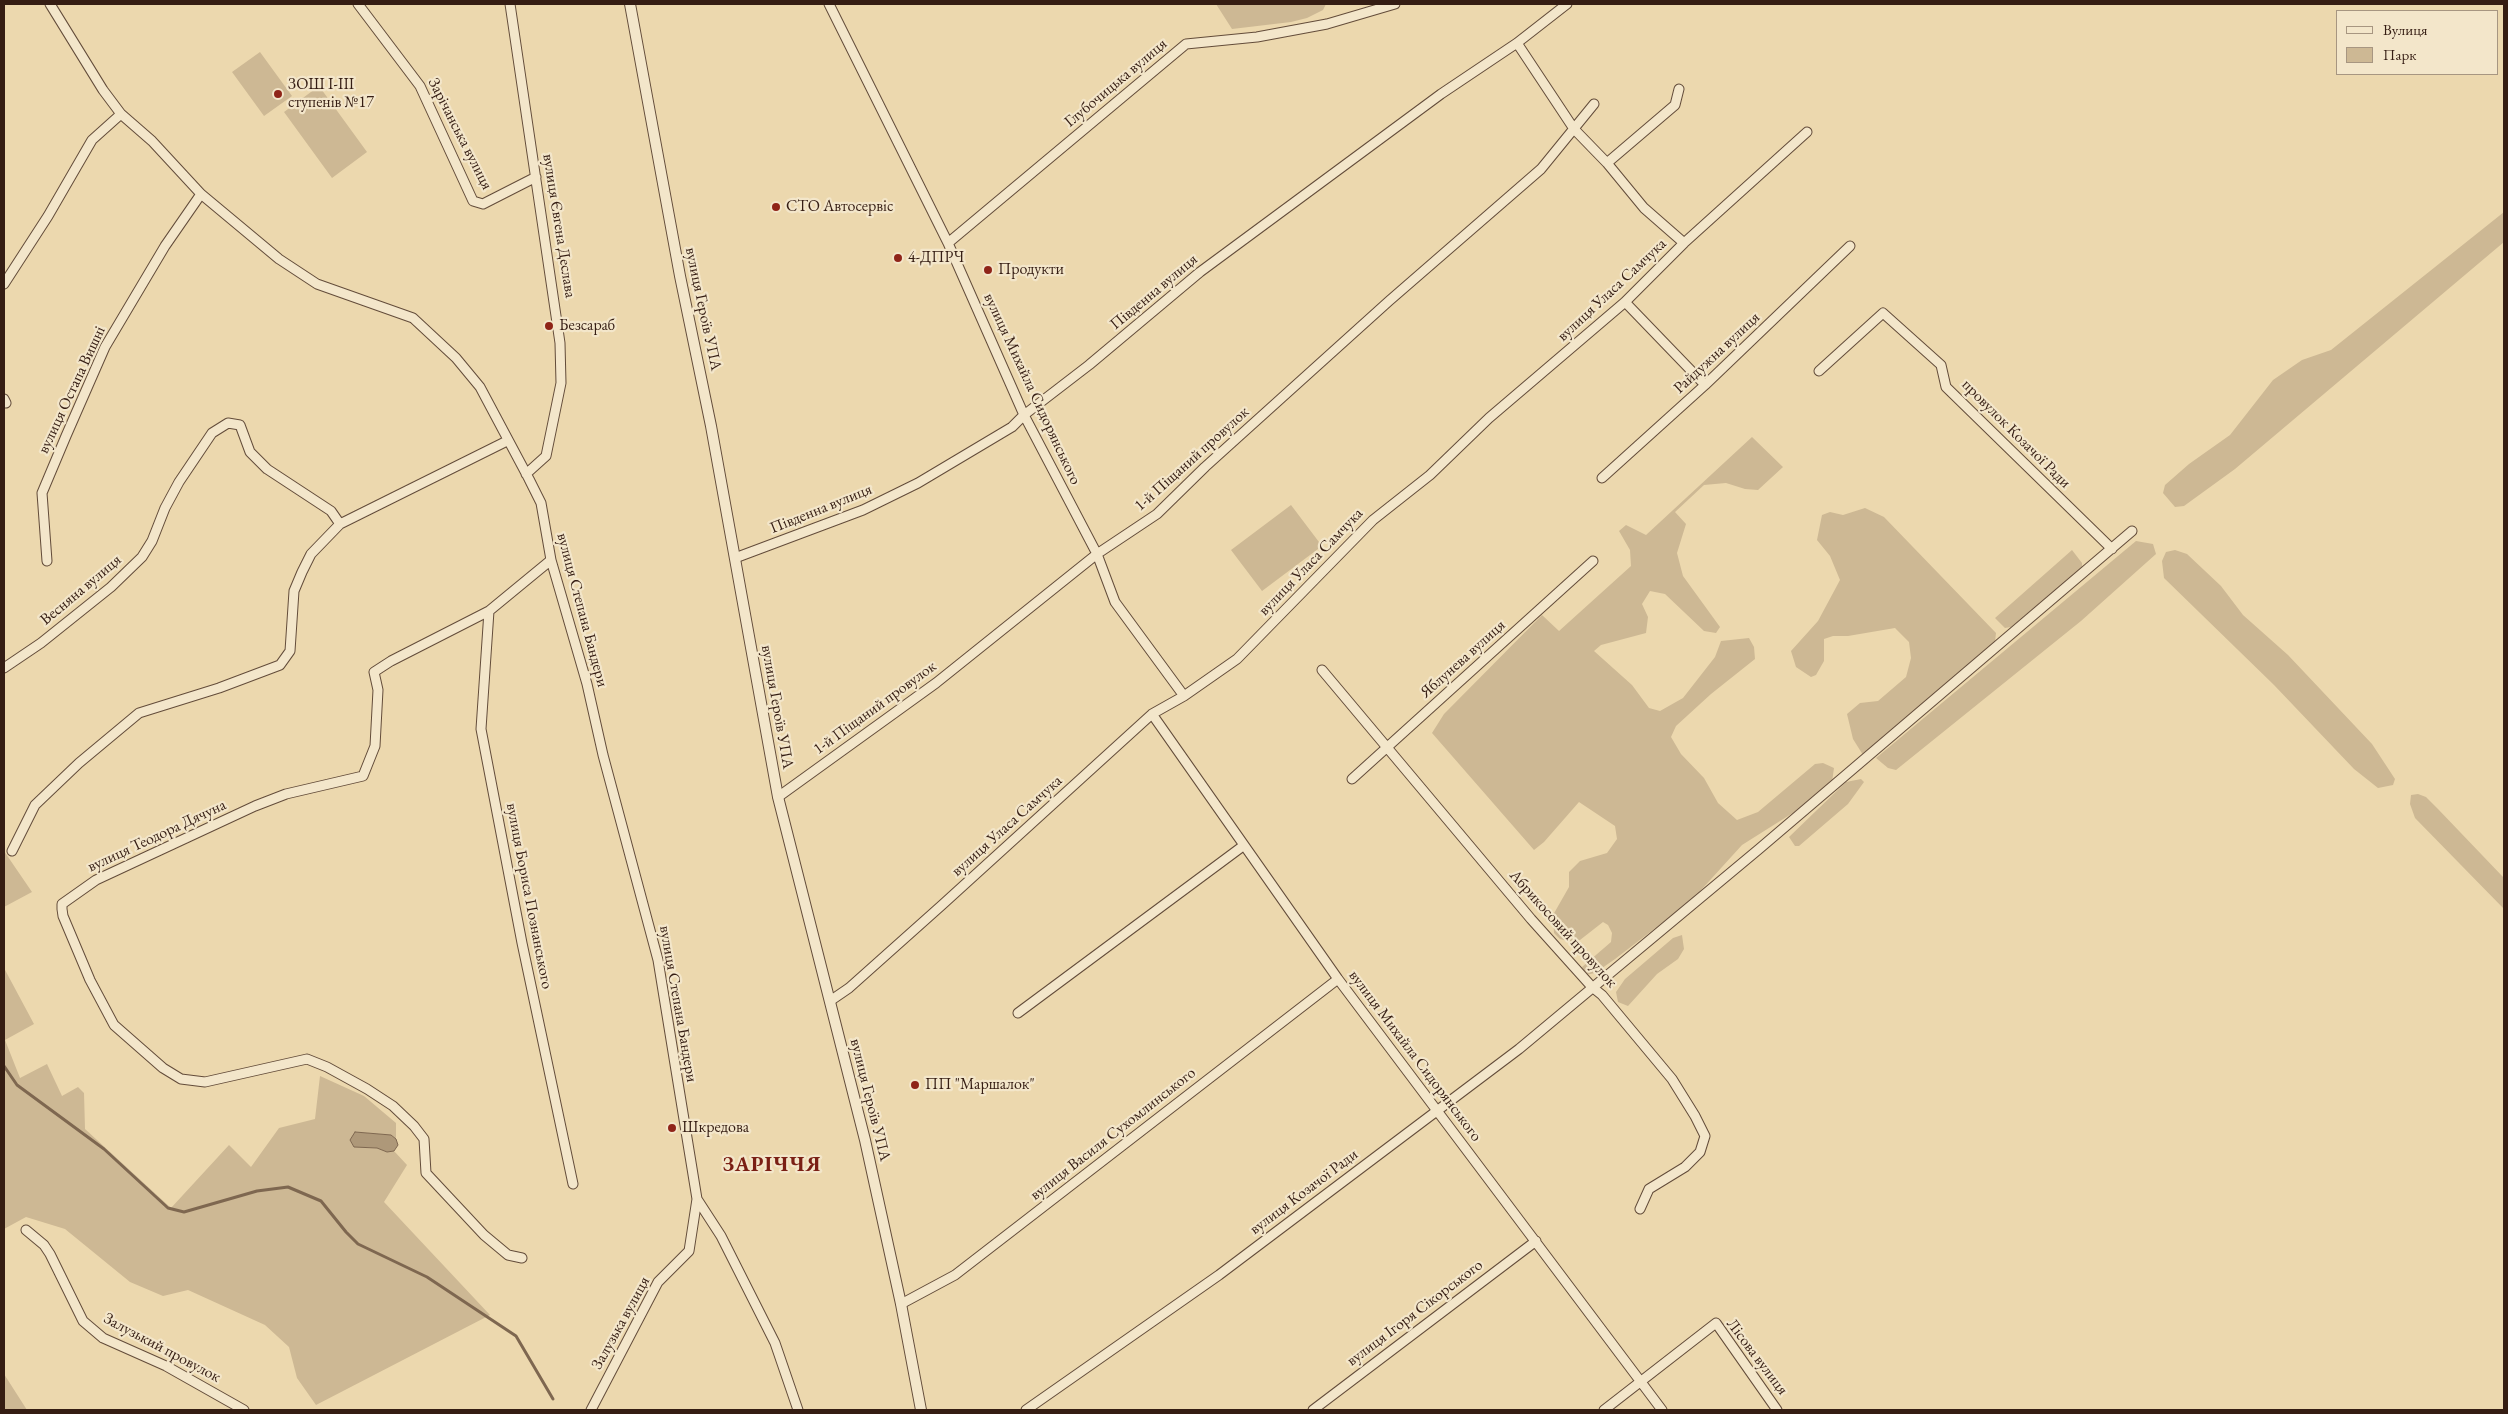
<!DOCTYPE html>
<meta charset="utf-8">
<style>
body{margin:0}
#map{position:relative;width:2508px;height:1414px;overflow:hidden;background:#ecd8ae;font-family:"EB Garamond",serif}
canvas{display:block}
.frame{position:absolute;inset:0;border:5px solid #351d13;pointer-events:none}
.legend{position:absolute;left:2336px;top:10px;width:162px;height:65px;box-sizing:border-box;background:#f3e6ca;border:1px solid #a79681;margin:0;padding:6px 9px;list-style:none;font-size:15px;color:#351d13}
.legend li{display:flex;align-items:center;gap:10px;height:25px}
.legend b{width:25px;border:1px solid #a79681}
</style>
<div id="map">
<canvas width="2508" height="1414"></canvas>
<div class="frame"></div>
<ul class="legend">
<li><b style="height:6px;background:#f3e6ca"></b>Вулиця</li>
<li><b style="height:14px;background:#cdb894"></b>Парк</li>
</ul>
</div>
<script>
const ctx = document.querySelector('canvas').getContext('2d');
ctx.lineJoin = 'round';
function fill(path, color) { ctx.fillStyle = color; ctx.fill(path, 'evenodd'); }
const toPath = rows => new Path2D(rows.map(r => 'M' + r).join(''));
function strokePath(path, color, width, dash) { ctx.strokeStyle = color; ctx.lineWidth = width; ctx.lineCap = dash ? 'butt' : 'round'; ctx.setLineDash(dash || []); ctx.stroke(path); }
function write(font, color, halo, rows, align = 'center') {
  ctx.font = font + ' "EB Garamond",serif'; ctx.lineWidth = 4.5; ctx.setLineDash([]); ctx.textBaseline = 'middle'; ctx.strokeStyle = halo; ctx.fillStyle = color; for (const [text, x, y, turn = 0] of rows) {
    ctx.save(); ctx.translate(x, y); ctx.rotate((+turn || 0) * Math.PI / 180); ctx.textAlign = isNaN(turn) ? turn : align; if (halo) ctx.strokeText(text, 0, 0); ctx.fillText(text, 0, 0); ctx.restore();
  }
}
fill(toPath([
 [1216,4,1326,4,1323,10,1307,18,1291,22,1232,29],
 [260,52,292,96,264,116,232,72],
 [319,86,367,152,332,178,284,112],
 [2504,212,2504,242,2235,469,2184,506,2175,507,2163,493,2165,485,2189,464,2230,435,2273,380,2302,360,2331,350],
 [1752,437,1783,467,1758,490,1745,489,1726,483,1704,485,1675,512,1686,524,1677,553,1683,576,1720,627,1716,633,1704,631,1665,594,1650,591,1642,604,1648,617,1646,633,1601,645,1594,651,1632,685,1649,708,1660,711,1683,698,1715,657,1721,641,1749,638,1754,647,1755,659,1711,694,1676,726,1671,737,1681,754,1704,778,1718,803,1737,820,1758,812,1815,764,1823,763,1834,768,1832,782,1807,804,1742,845,1692,900,1615,959,1595,973,1585,975,1582,967,1611,942,1612,933,1608,925,1603,922,1580,940,1571,942,1560,939,1554,933,1553,915,1569,887,1569,872,1580,861,1607,853,1617,839,1615,826,1579,802,1544,842,1534,850,1432,733,1444,714,1542,615,1559,631,1631,566,1630,550,1619,531,1626,525,1646,535],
 [1291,505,1322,546,1262,591,1231,550],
 [1865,508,1884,517,1996,633,1995,642,1863,755,1853,739,1847,714,1860,703,1878,701,1906,677,1911,658,1909,642,1895,628,1848,636,1833,636,1824,639,1824,661,1816,675,1811,677,1796,667,1791,651,1818,621,1840,580,1830,556,1817,540,1822,515,1830,512,1843,515],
 [2136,541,2153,544,2156,554,2081,621,1896,770,1888,768,1876,758],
 [2072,550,2082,563,2082,568,2011,627,2005,628,1995,618],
 [2175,550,2187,554,2221,586,2243,615,2288,655,2372,744,2395,779,2393,785,2378,788,2354,769,2274,685,2164,578,2162,561,2166,552],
 [1861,779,1864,782,1848,804,1799,846,1795,846,1789,837,1846,782],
 [2418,794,2426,797,2438,809,2504,878,2504,909,2415,818,2410,804,2411,795],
 [4,851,32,892,4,907],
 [1682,935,1684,949,1678,959,1657,974,1628,1006,1618,1002,1616,992,1625,979,1673,938],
 [4,968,34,1024,5,1040,20,1078,47,1064,62,1096,78,1087,84,1093,85,1129,171,1208,229,1145,251,1167,279,1128,315,1119,320,1076,364,1096,396,1123,396,1139,391,1135,356,1132,350,1141,355,1147,377,1148,387,1152,394,1151,407,1165,384,1202,490,1315,316,1405,297,1378,289,1347,265,1325,188,1290,163,1296,130,1282,65,1229,26,1217,4,1229],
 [4,1374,27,1410,4,1410]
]), '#cdb894');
const water = toPath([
 [355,1132,391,1135,396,1139,398,1145,394,1151,387,1152,377,1148,354,1147,350,1140,355,1132]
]);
fill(water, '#ae9879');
strokePath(water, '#7e6750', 1);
strokePath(toPath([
 [4,1066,17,1085,104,1149,168,1208,184,1212,257,1191,288,1187,321,1201,346,1232,358,1244,427,1277,516,1336,553,1399]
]), '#7e6750', 3);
const minor = toPath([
 [50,4,103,90,121,114,152,141,201,194,279,259,317,284,413,318,456,358,480,387,529,479,541,503,551,560,587,684,603,755,658,960,697,1199,721,1236,775,1343,798,1410],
 [358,4,420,86,473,201,483,204,536,177],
 [510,4,560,343,561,383,546,456,526,474],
 [829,4,948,243,1024,415,1097,554,1115,602,1184,696],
 [1517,43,1574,129,1607,163,1644,208,1684,243],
 [1607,163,1675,105,1679,89],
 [948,243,1186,44,1257,37,1327,24,1395,4],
 [4,284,48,216,92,140,121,114],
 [1625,302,1705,385],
 [1819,371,1883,313,1941,365,1946,387,2112,549],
 [4,399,6,403],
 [1602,478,1705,385,1850,246],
 [735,558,863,510,918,483,1012,427,1024,415,1089,365,1200,272,1441,94,1517,43,1567,4],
 [47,561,42,493,66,436,105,347,165,246,201,194],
 [489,611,481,729,522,943,573,1184],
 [4,668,41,643,111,587,142,557,152,541,165,508,179,482,212,433,228,423,240,425,250,452,267,469,331,511,340,524],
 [1322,670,1531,919,1592,987,1602,995,1672,1079,1695,1116,1705,1136,1700,1152,1685,1167,1649,1189,1640,1209],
 [1152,714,1338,979,1662,1410],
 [1352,779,1593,561],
 [778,797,936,683,1097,554,1157,514,1205,467,1389,301,1541,169,1594,104],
 [12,851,35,805,79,763,139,713,219,688,280,665,290,651,294,591,302,572,311,554,340,524,507,441],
 [830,1001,849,988,942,905,1152,714,1184,696,1237,659,1373,520,1430,475,1489,418,1625,302,1684,243,1807,132],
 [1018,1013,1243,846],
 [26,1230,44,1245,50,1254,83,1321,103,1338,166,1366,244,1410],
 [522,1258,508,1255,484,1235,426,1173,424,1139,414,1126,393,1106,367,1089,327,1067,307,1059,205,1082,181,1079,163,1068,114,1025,90,980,63,916,62,909,62,904,96,880,255,806,286,794,363,776,375,746,378,690,374,672,391,661,489,611,551,560],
 [901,1304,955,1275,1338,979],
 [591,1410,658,1282,689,1251,697,1199],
 [1026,1410,1219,1275,1519,1049,1759,849,2132,531],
 [1313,1410,1536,1241],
 [1604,1410,1716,1323,1777,1410]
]);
const tertiary = toPath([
 [630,4,680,276,711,426,778,797,865,1140,901,1304,921,1410]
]);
strokePath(minor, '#634c3a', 11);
strokePath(tertiary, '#634c3a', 12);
strokePath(minor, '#f3e6ca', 9);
strokePath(tertiary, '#f3e6ca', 10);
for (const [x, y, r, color] of [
 [278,94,5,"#8f2418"],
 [776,207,5,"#8f2418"],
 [898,258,5,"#8f2418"],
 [988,270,5,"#8f2418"],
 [549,326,5,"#8f2418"],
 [915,1085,5,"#8f2418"],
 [672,1128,5,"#8f2418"]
]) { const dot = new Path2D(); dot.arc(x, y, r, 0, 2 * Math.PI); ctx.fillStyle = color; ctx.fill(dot); strokePath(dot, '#f3e6ca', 2); }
write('16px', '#351d13', '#f3e6ca', [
 ["Глубочицька вулиця",1116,83,-40],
 ["Зарічанська вулиця",460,134,63],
 ["вулиця Євгена Деслава",559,226,81],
 ["вулиця Уласа Самчука",1612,290,-43],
 ["Південна вулиця",1154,292,-40],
 ["вулиця Героїв УПА",703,309,78],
 ["Райдужна вулиця",1717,353,-43],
 ["вулиця Михайла Сидорянського",1032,389,65],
 ["вулиця Остапа Вишні",72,390,-65],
 ["провулок Козачої Ради",2016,434,45],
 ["1-й Піщаний провулок",1192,459,-42],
 ["Південна вулиця",821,509,-22],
 ["вулиця Уласа Самчука",1311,562,-46],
 ["Весняна вулиця",81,590,-40],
 ["вулиця Степана Бандери",582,610,75],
 ["Яблунева вулиця",1463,659,-42],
 ["вулиця Героїв УПА",777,707,80],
 ["1-й Піщаний провулок",875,708,-36],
 ["вулиця Уласа Самчука",1007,826,-42],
 ["вулиця Теодора Дячуна",157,836,-25],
 ["вулиця Бориса Познанського",529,896,79],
 ["Абрикосовий провулок",1563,929,48],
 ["вулиця Степана Бандери",678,1004,80],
 ["вулиця Михайла Сидорянського",1415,1056,53],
 ["вулиця Героїв УПА",870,1100,76],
 ["вулиця Василя Сухомлинського",1113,1134,-38],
 ["вулиця Козачої Ради",1304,1192,-37],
 ["вулиця Ігоря Сікорського",1415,1313,-37],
 ["Залузька вулиця",621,1323,-61],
 ["Залузький провулок",162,1348,28],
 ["Лісова вулиця",1757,1357,53]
]);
write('16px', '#351d13', '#f3e6ca', [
 ["ЗОШ І-ІІІ",288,85],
 ["ступенів №17",288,103],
 ["СТО Автосервіс",786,207],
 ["4-ДПРЧ",908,258],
 ["Продукти",998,270],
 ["Безсараб",559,326],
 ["ПП \"Маршалок\"",925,1085],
 ["Шкредова",682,1128]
], 'left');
ctx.letterSpacing = '1px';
write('bold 21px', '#7a1f14', '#f3e6ca', [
 ["ЗАРІЧЧЯ",772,1165]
]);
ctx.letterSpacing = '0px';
</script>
